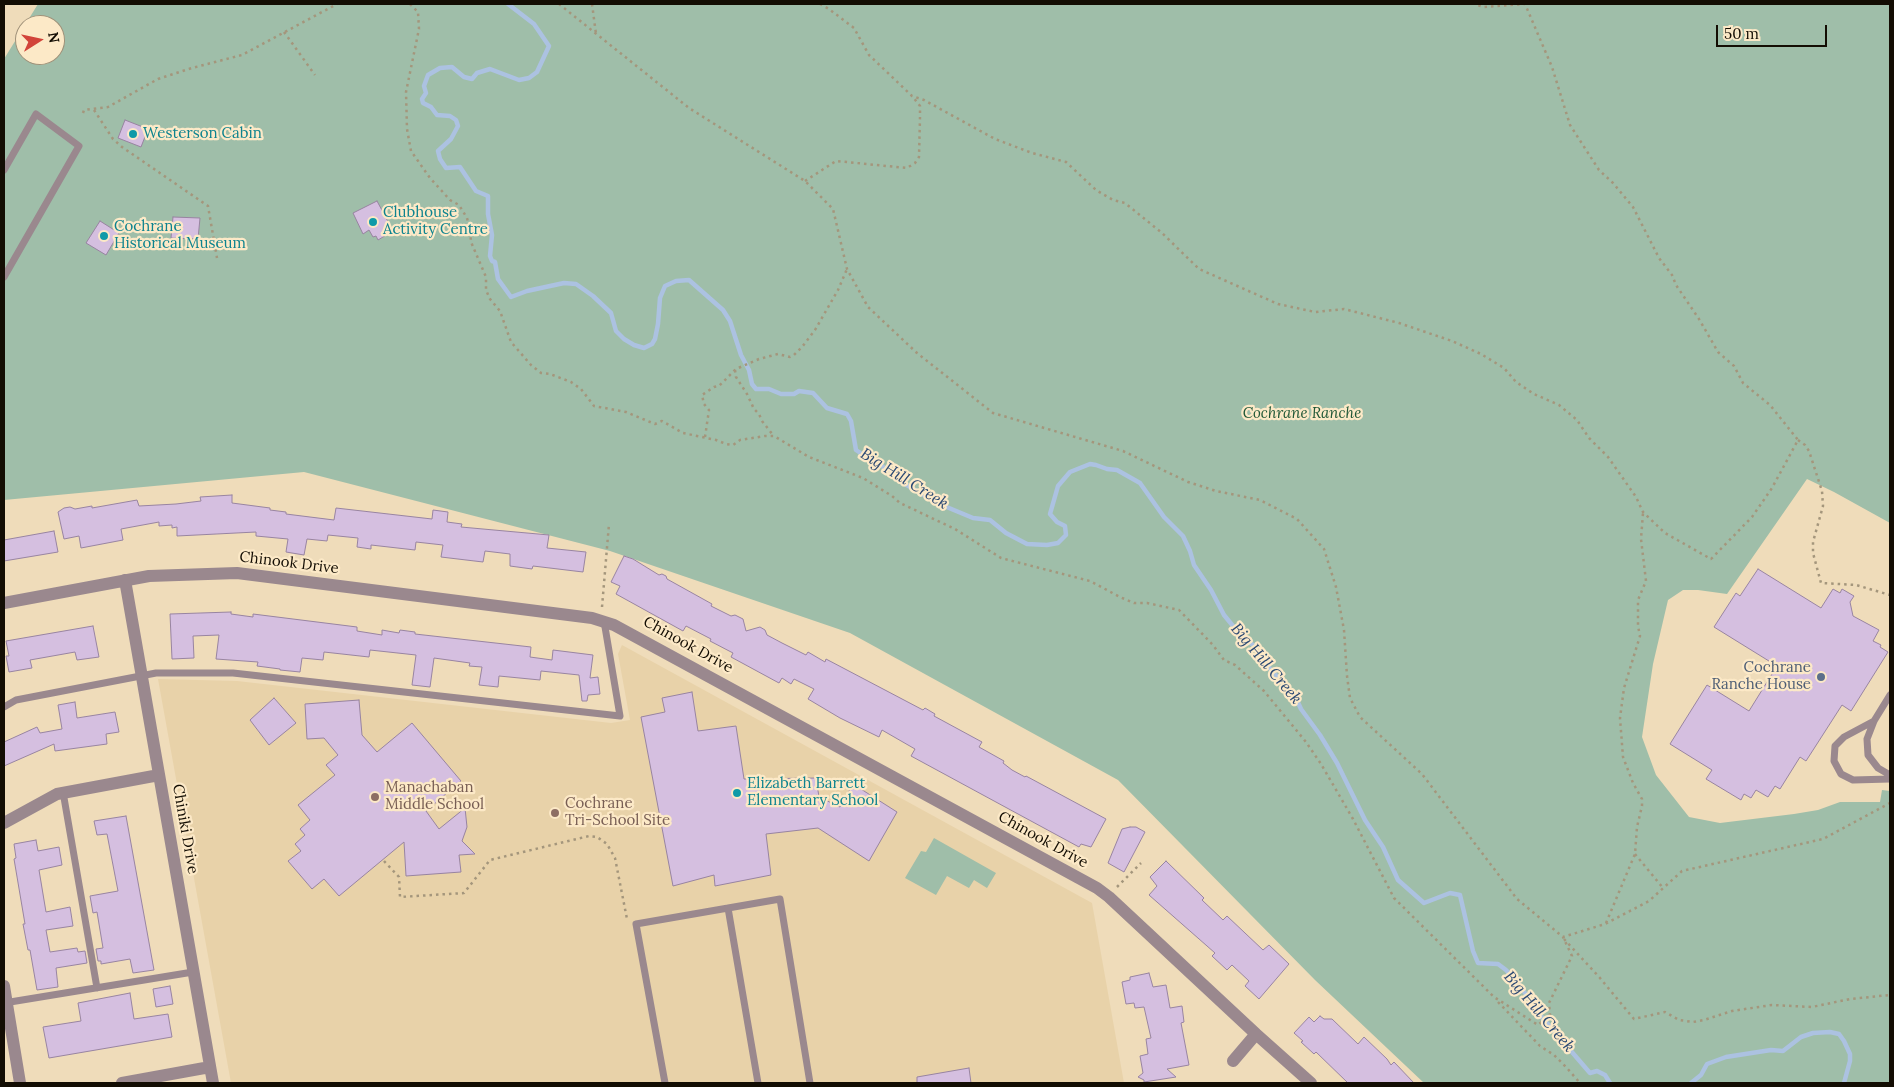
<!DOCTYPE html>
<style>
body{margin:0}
#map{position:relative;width:1894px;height:1087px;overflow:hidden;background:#efdcba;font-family:Lora,serif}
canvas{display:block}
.frame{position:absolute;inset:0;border:5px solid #130d03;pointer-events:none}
.north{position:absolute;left:15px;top:15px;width:50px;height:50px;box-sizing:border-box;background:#fce9c7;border:1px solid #9f9179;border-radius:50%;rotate:80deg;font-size:14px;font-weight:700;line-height:20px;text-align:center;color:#130d03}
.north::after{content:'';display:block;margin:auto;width:18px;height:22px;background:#d2443a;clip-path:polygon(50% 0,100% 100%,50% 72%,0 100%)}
.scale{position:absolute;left:1716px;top:25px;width:111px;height:22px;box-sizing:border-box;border:2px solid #130d03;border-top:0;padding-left:6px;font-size:15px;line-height:18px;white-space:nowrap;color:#130d03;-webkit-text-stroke:4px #fce9c7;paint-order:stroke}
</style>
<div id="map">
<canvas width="1894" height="1087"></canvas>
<div class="frame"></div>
<div class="north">N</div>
<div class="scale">50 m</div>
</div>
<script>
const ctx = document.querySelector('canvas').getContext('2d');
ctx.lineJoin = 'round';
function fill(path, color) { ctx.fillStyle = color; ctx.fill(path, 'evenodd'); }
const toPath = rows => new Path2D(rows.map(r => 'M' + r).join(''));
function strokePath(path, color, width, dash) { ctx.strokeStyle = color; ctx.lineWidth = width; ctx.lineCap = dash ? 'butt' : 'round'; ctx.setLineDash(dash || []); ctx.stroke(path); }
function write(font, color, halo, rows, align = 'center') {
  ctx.font = font + ' Lora,serif'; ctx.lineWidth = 4.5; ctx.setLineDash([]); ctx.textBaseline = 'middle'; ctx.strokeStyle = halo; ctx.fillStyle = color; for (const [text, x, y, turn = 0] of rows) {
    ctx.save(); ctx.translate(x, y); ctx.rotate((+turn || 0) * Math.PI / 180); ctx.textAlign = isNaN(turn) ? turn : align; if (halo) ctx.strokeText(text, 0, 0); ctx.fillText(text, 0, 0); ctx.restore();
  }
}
fill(toPath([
 [622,645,1092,903,1124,1083,231,1083,158,679,237,681,611,723,630,720,618,654]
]), '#e8d2a9');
fill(toPath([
 [38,4,1890,4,1890,523,1834,492,1807,479,1727,594,1698,590,1683,590,1668,600,1653,664,1642,737,1656,775,1689,817,1720,823,1794,814,1818,810,1840,802,1880,802,1882,790,1890,791,1890,1083,1424,1083,1315,980,1118,780,850,633,610,551,304,472,4,500,4,59,25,25,25,55,55,55,55,25,25,25],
 [934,838,996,873,987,888,974,880,969,888,947,876,936,895,905,878,921,851,926,852]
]), '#9fbea9');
strokePath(toPath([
 [508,4,534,24,549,46,537,72,529,78,519,80,490,69,477,73,472,79,464,77,452,67,440,68,428,75,424,86,426,93,422,99,423,103,431,107,437,115,450,116,456,120,458,126,451,139,438,151,440,159,446,168,460,167,476,191,488,196,488,214,492,235,490,256,492,261,495,262,498,279,511,297,527,291,564,283,576,284,593,296,611,313,616,331,624,339,634,345,644,348,652,344,655,339,658,324,660,298,665,286,676,281,689,280,723,310,730,321,741,355,749,370,752,384,756,389,769,389,781,394,794,394,799,391,813,393,827,408,847,414,851,421,856,450,872,461,881,465,895,478,937,503,973,518,990,520,1006,533,1027,544,1047,545,1058,543,1066,535,1065,526,1057,522,1050,514,1058,486,1070,472,1090,464,1096,465,1107,469,1117,470,1140,483,1164,517,1183,536,1190,551,1194,565,1211,590,1224,615,1242,637,1253,645,1271,670,1294,694,1301,709,1320,735,1337,763,1365,820,1383,847,1398,880,1424,903,1450,893,1460,895,1473,951,1478,963,1498,964,1506,970,1518,983,1540,1015,1590,1073,1597,1071,1605,1075,1610,1083],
 [1691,1083,1701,1075,1707,1064,1726,1057,1771,1050,1783,1051,1801,1037,1813,1033,1830,1032,1839,1034,1844,1041,1850,1054,1850,1061,1844,1083]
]), '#acc2e1', 4.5);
const building = toPath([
 [125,120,148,129,141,147,118,138,125,120],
 [377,201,393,231,378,240,376,236,373,237,369,230,363,234,353,213,377,201],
 [173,217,200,218,198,239,171,238,173,217],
 [100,221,119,233,106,255,86,243,100,221],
 [232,495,232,503,270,508,270,510,286,512,286,514,334,520,336,508,432,519,433,510,448,512,447,522,462,524,461,527,549,535,547,548,586,552,583,572,533,566,532,569,510,566,510,554,485,551,483,562,441,557,443,545,416,542,415,550,371,545,371,549,357,547,358,538,328,535,327,541,307,539,304,555,286,552,288,539,256,536,256,532,177,536,177,527,172,528,172,525,159,526,159,522,121,529,123,540,81,548,79,536,64,539,58,512,64,508,70,507,75,509,92,506,92,508,137,500,139,506,176,504,201,501,200,497,232,495],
 [54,531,58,552,4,561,4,540,54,531],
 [624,556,633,559,659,575,662,574,666,576,667,579,712,604,711,606,731,616,735,615,743,619,746,631,760,627,765,630,767,635,782,643,806,655,808,652,825,662,826,659,923,710,925,708,935,714,934,716,982,742,979,747,1004,761,1003,763,1012,770,1025,777,1026,776,1106,819,1091,847,1081,844,1079,847,911,756,915,749,882,730,879,737,840,718,808,699,814,689,794,679,791,684,782,678,779,683,731,657,733,653,710,641,711,639,686,626,683,631,616,594,620,586,611,582,624,556],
 [1758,569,1821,608,1833,589,1840,593,1842,589,1854,596,1850,602,1853,616,1879,630,1873,641,1881,645,1880,647,1888,652,1851,711,1842,705,1806,761,1800,757,1780,789,1775,786,1768,797,1756,790,1751,798,1744,794,1741,800,1706,779,1712,770,1670,744,1707,685,1749,711,1777,666,1714,627,1736,593,1740,596,1758,569],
 [231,612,231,614,253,617,253,614,357,627,357,631,382,635,382,630,399,633,400,630,415,632,415,634,531,647,530,657,552,660,553,650,593,655,590,678,598,677,600,694,588,695,587,701,582,701,579,675,541,671,540,680,499,676,498,687,479,685,482,667,469,666,470,663,434,658,430,687,412,685,416,655,370,650,369,657,324,652,323,660,302,658,300,672,280,670,280,669,257,666,258,662,216,659,219,635,193,636,194,658,172,659,170,614,231,612],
 [93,626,99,657,77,660,75,652,30,660,32,668,9,672,6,656,9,656,6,641,93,626],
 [692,692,698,731,736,726,744,779,816,778,819,797,840,807,853,784,897,812,869,861,818,828,766,834,771,875,715,886,714,875,673,886,641,717,665,712,662,698,692,692],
 [274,698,296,723,269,745,250,720,274,698],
 [359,700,362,735,377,752,412,723,461,781,426,811,439,829,465,808,467,827,462,841,475,854,459,855,461,872,406,876,404,842,339,896,324,879,312,889,288,861,301,851,295,844,305,835,300,829,310,820,298,805,335,775,326,765,338,755,324,738,307,739,305,704,359,700],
 [75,702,77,718,115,712,119,732,106,734,107,744,55,751,54,744,4,766,4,742,37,727,40,733,62,729,58,705,75,702],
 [126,816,154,970,133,973,130,959,101,964,101,961,98,961,96,949,103,948,97,912,93,913,90,896,118,891,107,834,97,835,94,821,126,816],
 [1130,827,1136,827,1145,832,1124,872,1108,863,1122,829,1130,827],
 [36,840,38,851,59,847,62,865,39,870,46,912,70,907,73,926,46,930,50,952,77,948,78,952,85,951,87,963,56,968,58,987,37,990,30,950,28,950,23,924,25,924,14,859,16,858,14,844,36,840],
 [1166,861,1204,898,1202,900,1223,920,1227,916,1263,950,1269,945,1289,964,1259,999,1245,986,1249,981,1232,965,1227,970,1212,956,1215,953,1149,895,1157,886,1150,877,1166,861],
 [1149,973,1153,987,1166,985,1170,1008,1182,1006,1184,1022,1181,1023,1189,1065,1167,1069,1176,1077,1144,1082,1144,1080,1138,1077,1143,1073,1140,1056,1148,1054,1146,1039,1151,1038,1144,1007,1135,1008,1134,1003,1126,1004,1122,982,1130,980,1130,977,1149,973],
 [170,986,173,1004,156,1007,153,989,170,986],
 [130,993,134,1019,168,1014,172,1037,49,1058,43,1027,81,1021,78,1003,130,993],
 [1320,1016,1324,1019,1332,1019,1358,1044,1364,1037,1387,1059,1391,1065,1394,1062,1414,1083,1348,1083,1316,1052,1314,1054,1301,1042,1303,1041,1294,1033,1309,1017,1314,1022,1320,1016],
 [969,1068,971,1083,917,1083,917,1077,969,1068]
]);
fill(building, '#d5bfe0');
strokePath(building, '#9884a1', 1);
strokePath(toPath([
 [410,4,418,12,419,29,406,92,407,129,411,151,430,178,450,200,459,205,467,218,470,230,471,242,486,277,486,290,490,299,500,311,511,342,531,365,541,373,550,374,571,382,581,389,594,406,626,412,655,424,662,421,683,433,716,440,726,444,733,445,740,440,765,436,774,436,809,457,863,478,892,496,900,503,955,529,1001,558,1090,581,1120,597,1134,603,1147,603,1179,610,1213,645,1224,660,1235,665,1264,691,1306,742,1321,764,1353,819,1394,898,1494,997,1538,1025,1550,1015,1549,1003,1572,956,1563,937],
 [559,4,689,108,805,181,833,209,847,269,868,307,917,353,993,413,1123,451,1188,482,1216,491,1260,500,1297,519,1324,549,1336,587,1344,630,1347,676,1350,698,1360,717,1422,774,1517,899,1563,937,1605,924,1649,901,1682,871,1823,839,1890,803],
 [592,4,596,34],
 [820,4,829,9,854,28,869,55,912,96,924,100,995,139,1032,153,1066,162,1096,190,1113,200,1125,203,1162,233,1199,269,1278,304,1315,312,1344,309,1399,323,1452,341,1481,354,1504,368,1516,382,1534,394,1559,405,1577,420,1589,438,1608,457,1636,497,1643,512,1665,533,1711,559,1752,517,1772,488,1798,440,1770,405,1743,383,1734,366,1718,352,1699,319,1676,285,1672,275,1659,258,1633,207,1613,183,1599,170,1570,125,1552,67,1525,4,1483,7,1475,4],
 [284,32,315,75],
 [94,110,113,139,122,147,208,206,217,258],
 [83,113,84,110,108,107,158,79,192,68,242,55,337,4],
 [805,181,836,161,907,168,915,163,919,157,920,117,920,106,913,97],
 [735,370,736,377,747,394,754,409,759,414,762,421,773,435],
 [705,437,709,410,704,404,702,395,714,387,719,386,736,369,759,359,778,354,790,357,794,355,802,347,815,330,838,290,847,269],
 [1798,440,1805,445,1809,451,1822,491,1823,506,1813,542,1813,553,1821,583,1856,585,1890,595],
 [602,607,609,524],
 [1635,854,1663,888],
 [384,861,399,877,400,897,464,893,490,860,589,836,597,837,607,844,615,858,627,919],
 [1117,887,1141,863],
 [1606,923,1635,854,1637,827,1642,806,1642,799,1633,783,1623,757,1620,718,1624,688,1640,636,1638,626,1638,600,1646,581,1641,539,1643,513],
 [1564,939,1600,978,1634,1019,1665,1012,1679,1020,1693,1022,1704,1020,1732,1011,1772,1005,1812,1007,1850,999,1890,995],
 [1498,1002,1540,1046,1554,1055,1566,1067,1580,1083]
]), '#a4967c', 2.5, [2.5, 4]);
strokePath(toPath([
 [4,170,36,114,79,146,4,277],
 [1890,695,1874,721,1867,739,1868,755,1878,768,1890,775],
 [4,707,16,700,156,673,233,673,620,716,604,621],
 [1874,721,1844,737,1835,746,1834,761,1841,774,1853,780,1890,779],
 [63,792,97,988],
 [728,908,758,1083],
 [4,1003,193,972],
 [665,1083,636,924,780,899,810,1083]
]), '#9a888e', 7);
strokePath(toPath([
 [125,580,213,1083],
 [4,603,149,576,237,573,592,618,614,625,1097,888,1109,897,1256,1034,1311,1083],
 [4,823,57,794,159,775],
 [4,986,20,1083],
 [1233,1061,1256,1034],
 [122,1083,210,1067]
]), '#9a888e', 12);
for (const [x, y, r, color] of [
 [133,134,5,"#0f9aa8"],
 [373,222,5,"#0f9aa8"],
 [104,236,5,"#0f9aa8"],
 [1821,677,5,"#5c6f8a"],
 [737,793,5,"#0f9aa8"],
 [375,797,5,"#8d6e63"],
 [555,813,5,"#8d6e63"]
]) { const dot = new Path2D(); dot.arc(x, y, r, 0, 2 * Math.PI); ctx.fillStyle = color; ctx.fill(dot); strokePath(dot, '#fce9c7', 2); }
write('15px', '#0d838f', '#fce9c7', [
 ["Westerson Cabin",143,134],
 ["Clubhouse",383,213],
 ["Activity Centre",383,230],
 ["Cochrane",114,227],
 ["Historical Museum",114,244],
 ["Elizabeth Barrett",747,784],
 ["Elementary School",747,801]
], 'left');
write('italic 15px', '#1f5737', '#fce9c7', [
 ["Cochrane Ranche",1302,414]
]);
write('15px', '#130d03', '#fce9c7', [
 ["Chinook Drive",289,563,7],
 ["Chinook Drive",688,645,29],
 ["Chiniki Drive",185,829,80],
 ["Chinook Drive",1043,840,29]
]);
write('15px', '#4e5e75', '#fce9c7', [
 ["Cochrane",1811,668],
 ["Ranche House",1811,685]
], 'right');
write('15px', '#785e54', '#fce9c7', [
 ["Manachaban",385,788],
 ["Middle School",385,805],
 ["Cochrane",565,804],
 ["Tri-School Site",565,821]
], 'left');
write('italic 16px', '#2a4873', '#fce9c7', [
 ["Big Hill Creek",904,479,32],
 ["Big Hill Creek",1266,664,50],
 ["Big Hill Creek",1539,1012,50]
]);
</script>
